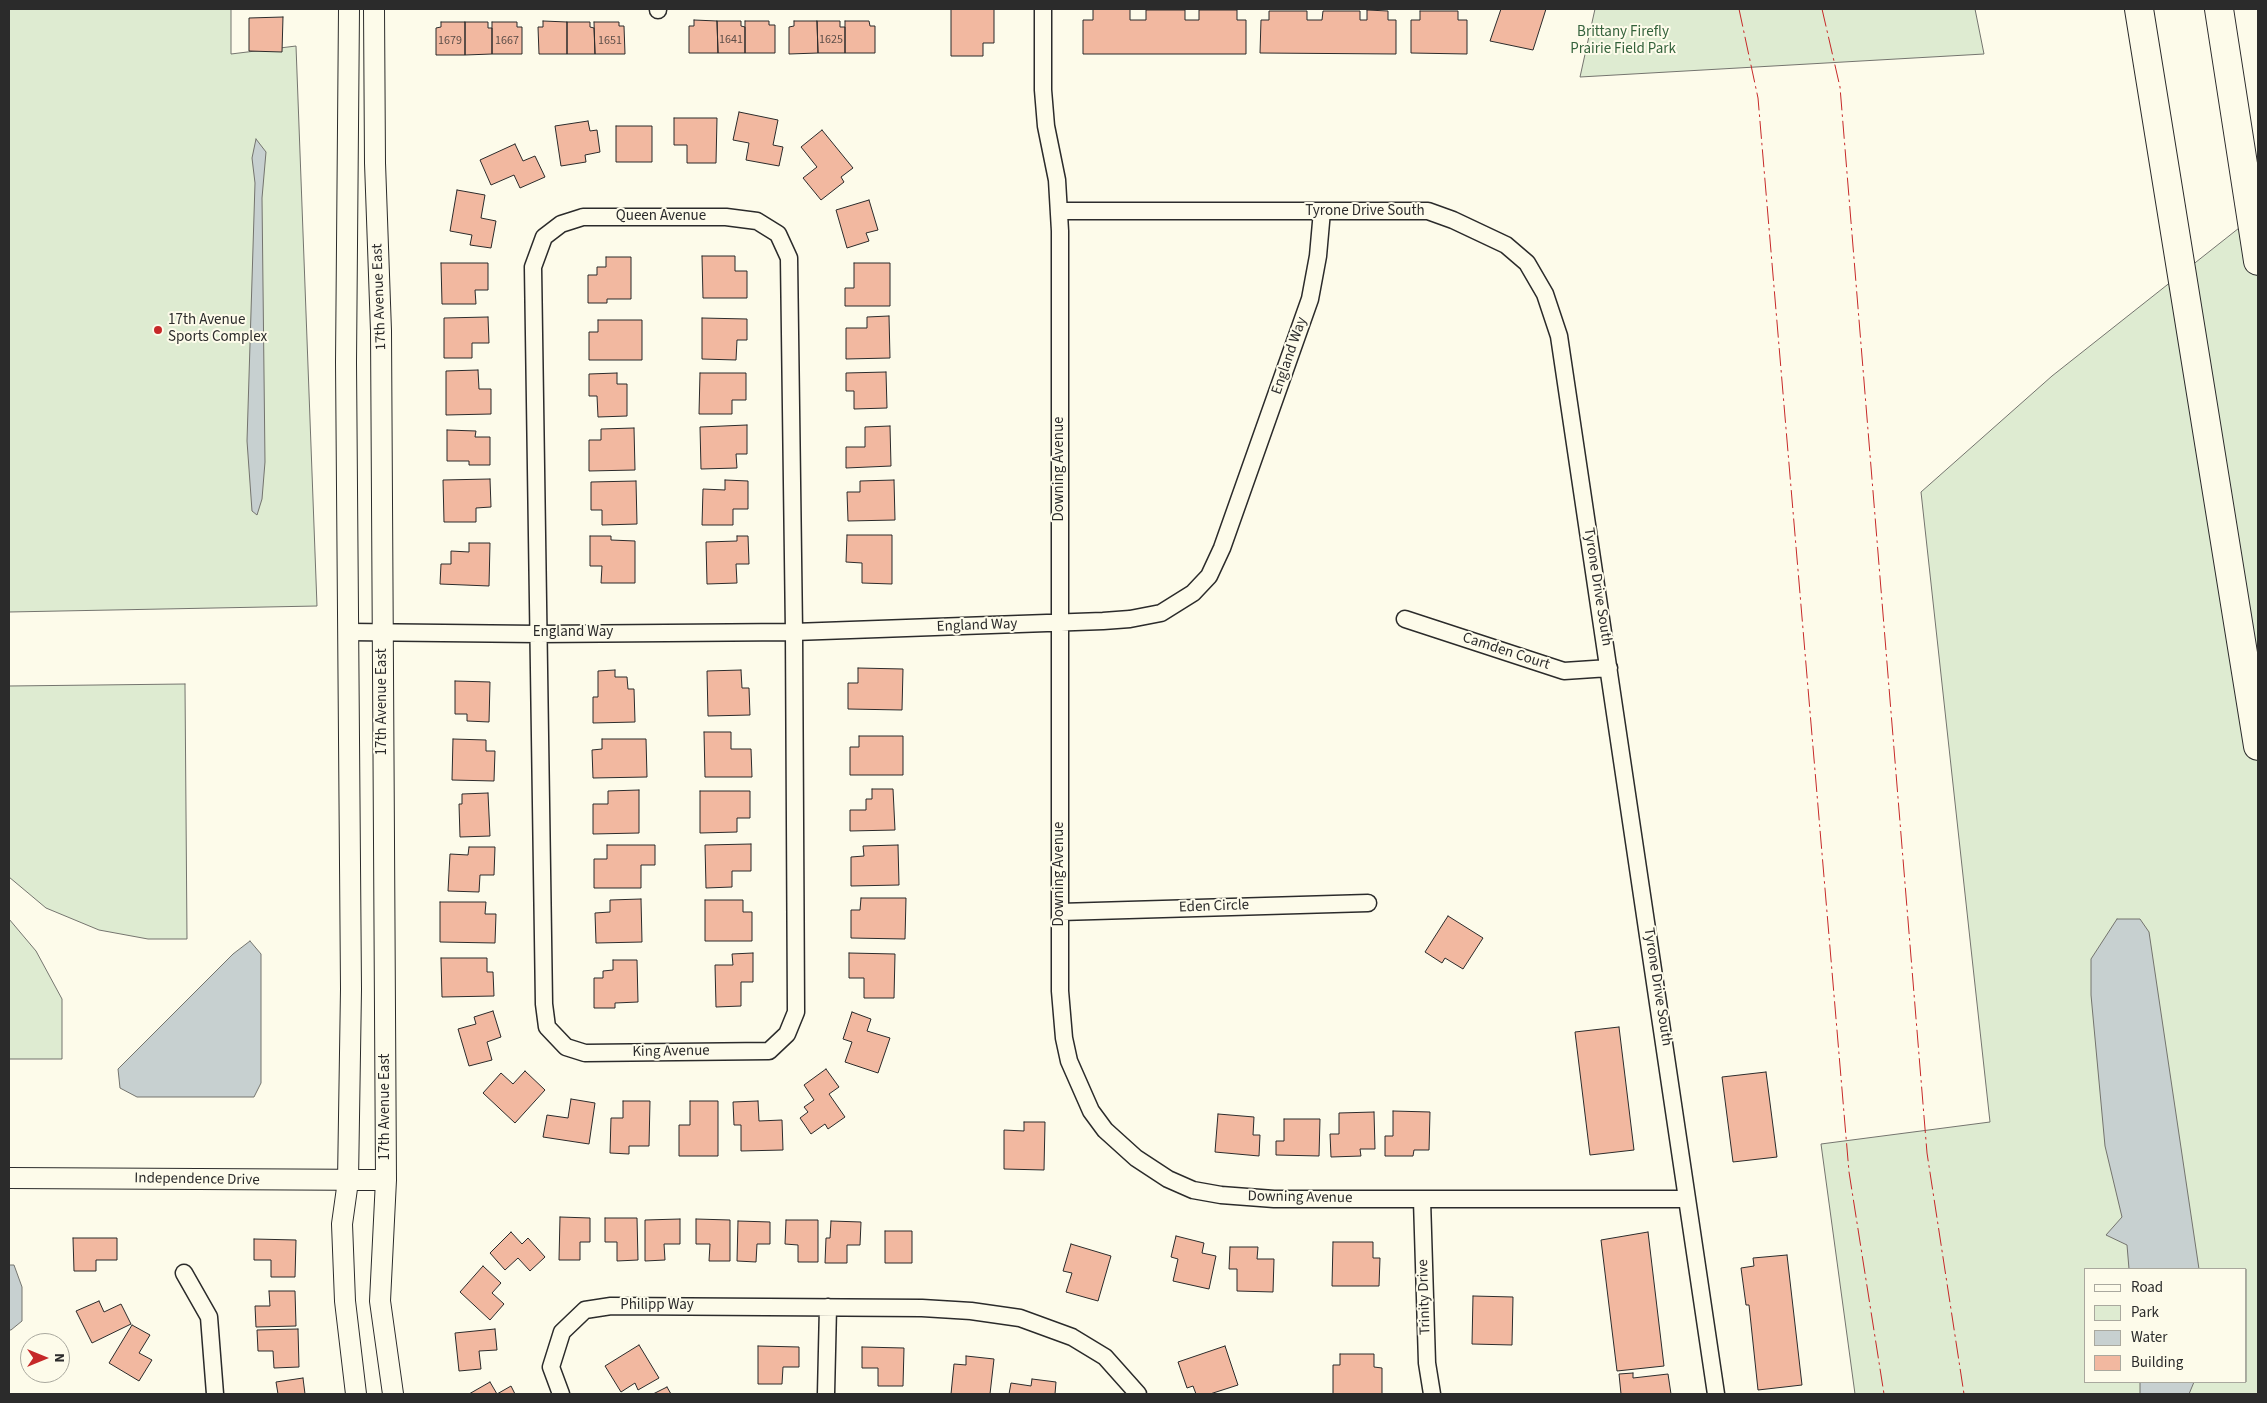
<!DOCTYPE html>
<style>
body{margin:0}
#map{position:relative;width:2267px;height:1403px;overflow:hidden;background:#fdfbea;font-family:"Source Sans 3",sans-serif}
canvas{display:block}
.frame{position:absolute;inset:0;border:10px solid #2b2b2b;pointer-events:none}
.legend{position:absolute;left:2084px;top:1268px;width:162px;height:115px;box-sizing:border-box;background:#fdfbea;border:1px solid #a9a89e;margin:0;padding:6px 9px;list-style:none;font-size:15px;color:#2b2b2b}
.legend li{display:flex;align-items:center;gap:10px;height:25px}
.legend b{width:25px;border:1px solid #a9a89e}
.north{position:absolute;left:20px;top:1333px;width:50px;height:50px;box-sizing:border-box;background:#fdfbea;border:1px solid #a9a89e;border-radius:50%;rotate:90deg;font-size:14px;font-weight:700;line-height:20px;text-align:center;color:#2b2b2b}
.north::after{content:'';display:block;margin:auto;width:18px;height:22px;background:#c62828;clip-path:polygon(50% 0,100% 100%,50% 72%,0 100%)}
</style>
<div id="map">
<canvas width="2267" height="1403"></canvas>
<div class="frame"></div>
<ul class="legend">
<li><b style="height:6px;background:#fdfbea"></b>Road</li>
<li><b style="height:14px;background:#deebd1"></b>Park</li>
<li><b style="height:14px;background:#c7d0d0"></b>Water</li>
<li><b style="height:14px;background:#f2b8a0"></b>Building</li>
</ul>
<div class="north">N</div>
</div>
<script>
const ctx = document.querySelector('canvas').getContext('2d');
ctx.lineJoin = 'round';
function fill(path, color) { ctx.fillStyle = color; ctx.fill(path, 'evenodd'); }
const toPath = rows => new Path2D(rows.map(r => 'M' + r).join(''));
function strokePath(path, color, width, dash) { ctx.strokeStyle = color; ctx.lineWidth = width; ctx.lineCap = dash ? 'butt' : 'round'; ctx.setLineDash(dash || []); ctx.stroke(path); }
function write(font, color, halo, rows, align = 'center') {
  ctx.font = font + ' "Source Sans 3",sans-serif'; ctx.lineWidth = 4; ctx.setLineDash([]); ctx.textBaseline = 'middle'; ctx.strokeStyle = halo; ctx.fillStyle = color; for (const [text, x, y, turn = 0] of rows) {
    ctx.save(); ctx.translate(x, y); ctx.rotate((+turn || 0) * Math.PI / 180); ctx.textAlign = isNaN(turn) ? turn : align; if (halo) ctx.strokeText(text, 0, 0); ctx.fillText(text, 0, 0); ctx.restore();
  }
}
const green = toPath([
 [9,9,231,9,231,54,296,46,317,606,9,612,9,9],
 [1595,9,1975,9,1984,54,1580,77,1595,9],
 [2258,213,2258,1394,1855,1394,1821,1144,1990,1122,1921,492,2052,376,2258,213],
 [2086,1269,2246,1269,2246,1382,2086,1382,2086,1269],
 [185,684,187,939,148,939,99,930,46,908,9,877,9,686,185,684],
 [9,919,36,951,62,999,62,1059,9,1059,9,919]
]);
fill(green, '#deebd1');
strokePath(green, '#74746e', 1);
const water = toPath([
 [256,139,266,152,262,198,265,462,262,499,257,515,252,511,247,441,255,183,252,158,256,139],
 [2117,919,2140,919,2149,932,2199,1269,2129,1269,2127,1245,2106,1235,2122,1217,2105,1146,2091,995,2091,959,2117,919],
 [250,941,261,954,261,1083,254,1097,137,1097,120,1088,118,1069,233,954,250,941],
 [9,1265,14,1265,22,1287,22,1321,11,1330,9,1330,9,1265],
 [2140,1382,2194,1382,2189,1394,2140,1394,2140,1382]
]);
fill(water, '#c7d0d0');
strokePath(water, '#74746e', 1);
const building = toPath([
 [951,9,994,9,994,43,983,43,983,56,951,56,951,9],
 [1093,9,1130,9,1130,20,1146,20,1146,10,1185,10,1185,20,1199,20,1199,10,1237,10,1237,20,1246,20,1246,54,1083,54,1083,20,1093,20,1093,9],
 [1501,9,1546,9,1533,50,1490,41,1501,9],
 [1367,10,1388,11,1388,20,1396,20,1396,54,1260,53,1261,20,1269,20,1269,11,1307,11,1307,20,1322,20,1323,11,1360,11,1360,20,1367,20,1367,10],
 [1420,11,1458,11,1458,20,1467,20,1467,54,1411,53,1411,20,1420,20,1420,11],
 [283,17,282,52,249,51,249,18,283,17],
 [694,20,717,21,718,53,689,53,689,26,694,26,694,20],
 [543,21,567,22,567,54,539,54,538,27,543,27,543,21],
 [717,21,741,21,741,26,745,27,745,53,718,53,717,21],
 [745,21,769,21,769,25,775,25,775,53,745,53,745,21],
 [794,21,817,21,818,53,789,54,789,27,794,26,794,21],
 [817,21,840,21,840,27,845,27,845,53,818,53,817,21],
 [845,21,869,21,870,26,875,26,875,53,845,53,845,21],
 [441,22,465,22,465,55,436,55,436,28,441,27,441,22],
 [465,22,488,22,488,28,492,28,492,54,465,55,465,22],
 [492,22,517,22,517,27,522,27,522,54,492,54,492,22],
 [567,22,590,22,590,27,594,28,595,54,567,54,567,22],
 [594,22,619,22,619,26,624,26,625,54,595,54,594,22],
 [739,112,778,120,773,145,783,147,779,166,746,160,749,143,733,140,739,112],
 [674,118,717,118,716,163,687,163,687,145,674,145,674,118],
 [588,121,590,131,597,130,600,152,585,155,586,162,561,166,555,126,588,121],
 [616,126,652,126,652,162,616,162,616,126],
 [822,130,853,168,841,177,844,182,821,200,803,178,817,167,801,147,822,130],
 [515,144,523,161,535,156,545,177,520,188,514,175,491,185,480,160,515,144],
 [457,190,485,195,481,218,496,221,491,248,470,245,472,235,450,231,457,190],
 [869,200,878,230,866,233,869,241,847,248,836,210,869,200],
 [702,256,735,256,735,271,747,271,747,298,703,298,702,256],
 [606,257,631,257,631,299,607,299,607,303,588,303,588,275,597,275,597,267,606,267,606,257],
 [441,263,488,263,488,290,475,290,476,304,442,304,441,263],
 [854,263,890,263,890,306,845,306,845,288,854,288,854,263],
 [889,316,890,358,846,359,846,328,867,328,867,317,889,316],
 [488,317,489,343,472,343,472,358,444,358,444,318,488,317],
 [702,318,747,319,747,340,737,340,736,360,702,359,702,318],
 [598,320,642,320,642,360,589,360,589,332,598,332,598,320],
 [478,370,479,389,491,389,491,414,446,415,446,371,478,370],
 [886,372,887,408,854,409,854,391,846,391,846,373,886,372],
 [617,373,617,384,627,384,627,416,598,417,597,396,589,396,589,374,617,373],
 [700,373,746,373,746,400,732,400,732,414,699,414,700,373],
 [747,425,747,454,736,454,737,468,701,469,700,427,747,425],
 [890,426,891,466,846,468,846,447,865,447,865,427,890,426],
 [634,428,635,470,589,471,589,440,601,440,601,429,634,428],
 [447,430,476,431,475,437,490,437,490,465,469,465,469,461,447,461,447,430],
 [490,479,491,507,476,508,476,522,444,522,443,480,490,479],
 [725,480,748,481,748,509,733,509,733,525,702,525,703,489,725,490,725,480],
 [894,480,895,520,848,521,847,492,860,492,860,481,894,480],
 [636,481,637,524,602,525,602,510,591,510,591,482,636,481],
 [847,535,892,535,892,584,862,583,862,563,846,562,847,535],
 [590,536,611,536,611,540,635,541,635,583,601,583,602,566,590,566,590,536],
 [737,536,748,536,749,564,736,564,737,583,707,584,706,542,737,541,737,536],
 [469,543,490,543,489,586,440,584,441,564,451,564,451,551,469,552,469,543],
 [858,668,903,669,902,710,848,709,848,683,858,683,858,668],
 [615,670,615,677,627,677,628,689,634,689,635,722,593,723,593,697,598,697,598,671,615,670],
 [741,670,742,688,749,688,750,715,708,716,707,671,741,670],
 [455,681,490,682,489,722,467,721,467,714,455,714,455,681],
 [704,732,731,732,731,749,751,749,752,777,705,777,704,732],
 [859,736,903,736,903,775,850,775,850,747,859,747,859,736],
 [453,739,486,740,486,751,495,751,494,781,452,780,453,739],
 [602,739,646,739,647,777,593,778,592,750,602,749,602,739],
 [872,789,893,789,895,830,850,831,850,810,866,810,866,799,872,799,872,789],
 [639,790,639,833,593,834,593,804,608,804,608,791,639,790],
 [700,791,750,791,750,818,737,818,737,832,700,833,700,791],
 [488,793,490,836,460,837,459,804,462,804,462,794,488,793],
 [751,844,751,871,732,871,732,887,706,888,705,845,751,844],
 [607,845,655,845,655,865,641,865,641,888,594,888,594,859,607,859,607,845],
 [898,845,899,885,851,886,851,857,864,856,863,846,898,845],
 [469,847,495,847,494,875,480,875,479,892,448,891,450,854,468,855,469,847],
 [861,898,906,898,905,939,851,938,851,910,860,910,861,898],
 [641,899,642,942,596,943,595,913,610,912,610,900,641,899],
 [705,900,743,900,743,912,752,912,752,941,705,941,705,900],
 [440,902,486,902,485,914,496,914,495,943,440,942,440,902],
 [1448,916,1483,938,1463,969,1445,958,1442,963,1425,952,1448,916],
 [753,953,753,982,741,982,741,1006,716,1007,715,965,733,965,732,954,753,953],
 [849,953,895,954,894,998,864,998,864,978,849,978,849,953],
 [441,958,487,958,487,972,493,972,494,996,442,997,441,958],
 [613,960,637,960,638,1002,615,1003,615,1008,594,1008,594,978,603,978,603,971,613,970,613,960],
 [493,1011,501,1037,487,1042,492,1060,469,1066,458,1029,476,1024,474,1017,493,1011],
 [852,1012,871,1019,867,1031,890,1038,878,1073,845,1062,852,1042,843,1039,852,1012],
 [1619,1027,1634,1150,1590,1155,1575,1032,1619,1027],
 [826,1069,839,1087,829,1094,845,1117,828,1129,825,1124,811,1134,800,1118,808,1112,804,1107,814,1100,804,1085,826,1069],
 [525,1071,545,1090,515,1123,483,1093,501,1073,513,1084,525,1071],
 [1766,1072,1777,1157,1733,1162,1722,1077,1766,1072],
 [571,1099,595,1103,589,1144,543,1137,547,1115,568,1118,571,1099],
 [623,1101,650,1101,649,1146,629,1146,629,1154,610,1153,611,1118,623,1118,623,1101],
 [690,1101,718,1101,718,1156,679,1156,679,1125,690,1125,690,1101],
 [758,1101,759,1121,782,1120,783,1150,741,1151,741,1125,734,1125,733,1102,758,1101],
 [1393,1111,1430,1112,1429,1150,1414,1150,1413,1156,1385,1156,1385,1136,1393,1136,1393,1111],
 [1374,1112,1375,1149,1360,1149,1361,1156,1331,1157,1330,1134,1339,1134,1339,1113,1374,1112],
 [1218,1114,1254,1117,1253,1135,1260,1135,1259,1156,1215,1152,1218,1114],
 [1284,1119,1320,1119,1319,1156,1276,1155,1276,1141,1284,1141,1284,1119],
 [1024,1122,1045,1122,1044,1170,1004,1169,1004,1130,1024,1131,1024,1122],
 [560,1217,590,1218,590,1242,580,1242,580,1260,559,1260,560,1217],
 [605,1218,637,1218,638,1260,617,1261,617,1242,605,1242,605,1218],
 [680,1219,680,1244,664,1244,665,1260,645,1261,645,1220,680,1219],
 [696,1219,730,1220,730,1261,709,1261,710,1244,696,1244,696,1219],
 [786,1220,818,1220,818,1262,798,1262,798,1245,785,1244,786,1220],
 [738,1221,770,1222,770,1244,757,1244,756,1262,737,1261,738,1221],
 [831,1221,861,1222,860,1245,847,1245,847,1263,825,1263,826,1238,830,1238,831,1221],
 [885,1231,912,1231,912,1263,885,1263,885,1231],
 [511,1232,522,1244,528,1238,545,1257,530,1271,518,1258,505,1270,490,1253,511,1232],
 [1648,1232,1664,1366,1617,1371,1601,1240,1648,1232],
 [1176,1236,1204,1243,1202,1253,1216,1256,1209,1289,1173,1281,1178,1259,1171,1257,1176,1236],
 [73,1238,117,1238,117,1260,96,1260,96,1271,74,1271,73,1238],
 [254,1239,296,1240,295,1277,271,1277,271,1260,254,1260,254,1239],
 [1333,1242,1373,1242,1373,1258,1380,1258,1379,1286,1332,1286,1333,1242],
 [1071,1244,1111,1256,1098,1301,1066,1292,1072,1273,1063,1271,1071,1244],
 [1230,1247,1258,1247,1257,1259,1274,1259,1273,1292,1237,1291,1237,1269,1229,1269,1230,1247],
 [1787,1255,1802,1385,1758,1390,1749,1305,1746,1305,1741,1268,1754,1266,1753,1258,1787,1255],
 [483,1266,501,1283,492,1293,504,1304,490,1320,460,1292,483,1266],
 [269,1291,295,1291,296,1326,256,1327,255,1306,270,1306,269,1291],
 [1473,1296,1513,1297,1512,1345,1472,1344,1473,1296],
 [99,1301,104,1312,121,1304,131,1324,92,1343,76,1311,99,1301],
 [132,1325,150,1335,139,1353,152,1360,139,1381,109,1363,132,1325],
 [298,1329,299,1367,274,1368,273,1351,258,1351,257,1330,298,1329],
 [495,1329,497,1350,479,1351,481,1369,459,1371,455,1333,495,1329],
 [639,1345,659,1378,638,1390,635,1383,621,1392,605,1366,639,1345],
 [758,1346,799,1347,799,1367,783,1367,782,1384,758,1384,758,1346],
 [1225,1346,1238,1385,1210,1394,1196,1394,1193,1386,1187,1388,1178,1362,1225,1346],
 [862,1347,904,1348,903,1386,878,1386,878,1368,862,1368,862,1347],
 [1340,1354,1374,1354,1374,1367,1382,1368,1382,1394,1333,1394,1333,1365,1340,1365,1340,1354],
 [966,1356,994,1359,990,1394,951,1394,954,1364,966,1365,966,1356],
 [1633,1373,1633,1378,1668,1374,1671,1394,1621,1394,1619,1374,1633,1373],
 [303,1378,305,1394,278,1394,276,1382,303,1378],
 [1032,1379,1056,1382,1055,1394,1009,1394,1011,1383,1031,1386,1032,1379],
 [490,1382,497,1394,511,1386,515,1394,469,1394,490,1382],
 [667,1387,671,1394,653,1394,667,1387]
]);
fill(building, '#f2b8a0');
strokePath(building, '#2b2b2b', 1);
const minor = toPath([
 [658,9,658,10],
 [1043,9,1043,90,1046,126,1057,180,1060,231,1060,991,1064,1038,1069,1061,1091,1111,1105,1130,1136,1158,1168,1179,1193,1190,1221,1195,1274,1199,1687,1199],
 [1059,211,1428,211,1453,220,1506,245,1527,263,1545,294,1559,336,1716,1394],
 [583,217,726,217,757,221,778,234,789,258,794,632,796,1012,787,1034,769,1051,585,1053,566,1047,547,1027,544,1004,533,267,544,237,561,224,583,217],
 [1405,619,1564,671,1609,668],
 [348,632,538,634,794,632,1103,621,1130,619,1161,613,1193,593,1209,576,1222,548,1310,299,1318,256,1322,211],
 [1060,912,1368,903],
 [1422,1200,1427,1363,1432,1394],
 [184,1273,209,1317,215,1394],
 [561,1394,551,1367,562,1332,585,1310,611,1306,922,1308,971,1311,1020,1318,1072,1337,1105,1357,1138,1394],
 [826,1394,828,1307]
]);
const tertiary = toPath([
 [349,9,346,362,351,989,348,1181,342,1224,345,1301,356,1394],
 [374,9,375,163,381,331,386,1180,380,1301,393,1394],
 [9,1178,386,1180]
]);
const motorway = toPath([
 [2139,9,2258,746],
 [2219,9,2258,261]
]);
strokePath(minor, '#2b2b2b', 19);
strokePath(tertiary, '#2b2b2b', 22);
strokePath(motorway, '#2b2b2b', 30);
strokePath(minor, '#fdfbea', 16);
strokePath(tertiary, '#fdfbea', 20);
strokePath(motorway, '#fdfbea', 28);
strokePath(toPath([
 [1739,9,1758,98,1849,1172,1884,1394],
 [1822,9,1840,87,1927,1153,1964,1394]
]), '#c62828', 1, [18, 4, 2.5, 4]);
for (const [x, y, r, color] of [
 [158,330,5,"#c62828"]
]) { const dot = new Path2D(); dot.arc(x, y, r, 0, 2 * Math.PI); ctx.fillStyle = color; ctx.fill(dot); strokePath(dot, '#fdfbea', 2); }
write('12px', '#5d4e48', null, [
 ["1641",731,40],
 ["1625",831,40],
 ["1679",450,41],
 ["1667",507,41],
 ["1651",610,41]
]);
write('15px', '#34623c', '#fdfbea', [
 ["Brittany Firefly",1623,33],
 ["Prairie Field Park",1623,50]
]);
write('15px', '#2b2b2b', '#fdfbea', [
 ["Tyrone Drive South",1365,212],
 ["Queen Avenue",661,217],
 ["17th Avenue East",380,297,-92],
 ["England Way",1290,356,-71],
 ["Downing Avenue",1060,469,-90],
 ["Tyrone Drive South",1597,587,81],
 ["England Way",977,626,-2],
 ["England Way",573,633],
 ["Camden Court",1506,652,18],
 ["17th Avenue East",383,702,-90],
 ["Downing Avenue",1060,874,-90],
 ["Eden Circle",1214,907,-2],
 ["Tyrone Drive South",1657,987,81],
 ["King Avenue",671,1052,-1],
 ["17th Avenue East",386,1107,-90],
 ["Independence Drive",197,1180,1],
 ["Downing Avenue",1300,1198,1],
 ["Trinity Drive",1425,1297,-92],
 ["Philipp Way",657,1306]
]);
write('15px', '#2b2b2b', '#fdfbea', [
 ["17th Avenue",168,321],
 ["Sports Complex",168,338]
], 'left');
</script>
